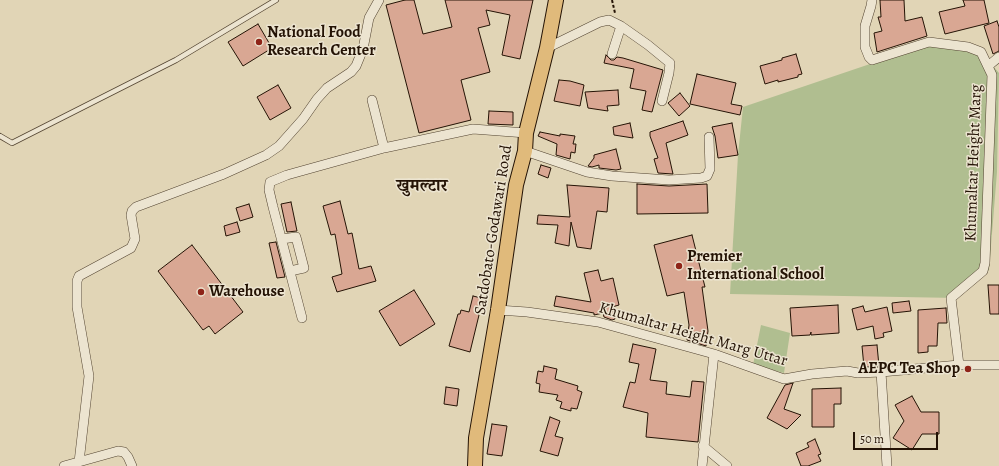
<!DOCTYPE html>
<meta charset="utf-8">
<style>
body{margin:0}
#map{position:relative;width:999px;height:466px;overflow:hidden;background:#e1d5b6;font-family:Alegreya,serif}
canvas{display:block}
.scale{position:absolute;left:853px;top:432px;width:85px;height:18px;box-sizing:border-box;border:2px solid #241305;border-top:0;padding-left:5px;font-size:12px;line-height:14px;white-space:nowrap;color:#241305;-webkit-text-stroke:3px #ece4d0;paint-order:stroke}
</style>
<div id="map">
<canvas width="999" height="466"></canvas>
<div class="scale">50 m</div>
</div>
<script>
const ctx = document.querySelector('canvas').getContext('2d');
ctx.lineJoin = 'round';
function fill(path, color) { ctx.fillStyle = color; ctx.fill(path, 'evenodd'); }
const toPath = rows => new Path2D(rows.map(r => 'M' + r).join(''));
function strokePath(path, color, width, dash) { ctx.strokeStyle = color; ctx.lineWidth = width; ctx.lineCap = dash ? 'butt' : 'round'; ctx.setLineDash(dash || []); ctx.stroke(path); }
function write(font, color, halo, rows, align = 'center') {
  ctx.font = font + ' Alegreya,"Noto Serif Devanagari",serif'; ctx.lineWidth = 3; ctx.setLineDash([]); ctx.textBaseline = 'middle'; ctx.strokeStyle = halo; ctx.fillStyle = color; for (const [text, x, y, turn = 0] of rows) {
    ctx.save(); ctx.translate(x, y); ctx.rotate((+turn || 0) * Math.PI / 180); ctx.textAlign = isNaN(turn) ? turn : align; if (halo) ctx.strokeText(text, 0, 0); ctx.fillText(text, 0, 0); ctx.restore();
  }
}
fill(toPath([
 [926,43,981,52,999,73,997,172,989,270,958,298,730,294,738,155,743,107,870,64],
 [761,325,790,333,784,373,753,365]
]), '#b0be90');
const building = toPath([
 [405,0,414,0,423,34,452,27,445,0,533,0,520,59,502,55,510,15,486,10,490,25,478,28,490,72,461,80,471,120,419,133,386,5,405,0],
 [880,0,904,0,905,21,922,17,927,36,877,52,874,33,882,31,878,17,881,17,880,0],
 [963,0,984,0,989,23,945,34,939,12,965,6,963,0],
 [997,21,999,27,999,51,993,54,984,26,997,21],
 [258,24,272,48,243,66,228,42,258,24],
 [796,54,802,74,798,75,798,77,778,82,778,80,765,84,760,66,782,60,782,58,796,54],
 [606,55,611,60,614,60,617,57,623,58,663,70,652,112,642,110,646,91,630,88,634,69,604,63,606,55],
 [697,74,736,83,731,104,742,106,740,115,690,104,697,74],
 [559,80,570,81,584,85,580,106,554,101,559,80],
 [278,85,291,108,270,120,257,97,278,85],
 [618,90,619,105,607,106,608,111,588,108,585,92,618,90],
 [680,93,690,106,679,116,668,103,680,93],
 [489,111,513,112,513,125,488,124,489,111],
 [683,121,688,135,666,143,673,174,658,173,654,159,658,158,650,136,650,132,683,121],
 [630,123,633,138,614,135,613,127,630,123],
 [732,123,738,155,718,158,715,136,712,127,732,123],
 [540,132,560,136,560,134,575,136,573,144,576,144,575,153,571,152,570,159,556,155,557,144,538,136,540,132],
 [616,149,621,169,616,170,599,168,599,165,592,167,588,166,594,158,594,155,616,149],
 [541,165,551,168,548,178,538,174,541,165],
 [637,184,669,186,707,184,708,213,637,214,637,184],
 [567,185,609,188,607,212,597,211,591,249,577,247,571,222,569,246,555,243,558,225,537,224,538,215,570,217,567,185],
 [340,201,348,234,352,233,359,269,371,266,376,281,337,292,332,277,342,274,335,234,331,235,323,206,340,201],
 [291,202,297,231,287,232,281,204,291,202],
 [249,204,253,217,240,221,236,208,249,204],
 [237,222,240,232,226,236,224,226,237,222],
 [692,235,705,287,702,287,708,331,706,346,687,340,689,325,684,292,667,296,654,245,692,235],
 [276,242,285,277,277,278,269,243,276,242],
 [192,245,243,312,215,334,209,326,203,330,158,271,192,245],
 [598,270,601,281,613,278,619,305,612,307,615,319,612,320,604,317,603,313,594,315,594,313,554,306,556,296,591,302,584,273,598,270],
 [988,285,999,285,999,314,990,314,988,285],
 [414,290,435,324,400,346,379,311,414,290],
 [473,296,481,298,478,314,479,315,470,352,449,346,458,314,460,314,461,310,469,312,473,296],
 [909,301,911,311,893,313,892,303,909,301],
 [838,305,839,333,811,335,811,332,810,335,792,336,790,308,838,305],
 [863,306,865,312,887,307,892,331,883,333,884,337,875,339,873,326,857,330,852,309,863,306],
 [946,308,947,323,938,323,937,346,928,346,928,352,918,353,918,310,946,308],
 [633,344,656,349,650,380,667,382,666,394,690,397,692,381,704,382,698,442,646,437,648,413,623,407,630,382,635,383,639,364,629,362,633,344],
 [877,345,879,366,864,367,862,346,877,345],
 [544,366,557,369,555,379,578,386,577,390,582,392,577,409,571,408,571,411,560,408,562,402,556,400,558,395,539,392,540,384,536,383,538,371,543,372,544,366],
 [793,383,784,409,801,415,787,429,767,418,785,385,793,383],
 [446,387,459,389,457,406,444,404,446,387],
 [841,388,841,404,834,404,834,427,812,427,812,389,841,388],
 [912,396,921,412,939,412,939,434,922,434,912,450,893,438,904,421,895,405,912,396],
 [550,417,560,421,555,436,563,438,558,456,540,451,550,417],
 [492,424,507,426,502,456,487,454,492,424],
 [815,439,821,454,818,455,821,461,808,466,801,466,796,453,809,447,807,443,815,439]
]);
fill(building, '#d9a793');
strokePath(building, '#241305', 1);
const lane = toPath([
 [0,136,12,143,176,60,276,0]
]);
const street = toPath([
 [872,0,871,6,865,26,865,47,869,57,872,60,929,42,968,47,981,52,992,75,985,263,983,271,951,298,959,365],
 [547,48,600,22,609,20,621,26,648,45,670,63,669,73,662,101],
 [612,54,621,26],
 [988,66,999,57],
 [372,100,384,148],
 [525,151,587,172,612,176,669,180,701,178,707,176,710,169,709,137],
 [282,239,296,237,304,268,290,271],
 [498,310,527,312,598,322,714,354,784,379,812,374,847,371,858,373,881,372,959,365,999,365],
 [302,318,273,207,269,190,270,182,287,175,384,148,473,129,526,133],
 [881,372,887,466],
 [703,446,727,466],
 [79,462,89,376,77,307,77,281,79,276,131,248,135,239,131,215,132,211,136,207,224,174,266,155,279,146,303,119,317,99,327,88,351,72,356,66,363,49,369,18,379,0],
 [64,466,118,451,124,452,128,457,132,466],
 [702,466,714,354]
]);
const primary = toPath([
 [475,466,476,438,498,310,516,185,525,151,526,133,547,48,556,0]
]);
strokePath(lane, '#534431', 6);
strokePath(street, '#534431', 10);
strokePath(primary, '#241305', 16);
strokePath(toPath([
 [612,0,615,13]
]), '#241305', 2, [3, 2]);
strokePath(lane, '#ece4d0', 4.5);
strokePath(street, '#ece4d0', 9);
strokePath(primary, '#e0ba7b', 14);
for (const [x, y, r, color] of [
 [259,42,4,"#8f2418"],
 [679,266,4,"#8f2418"],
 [201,292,4,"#8f2418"],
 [968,369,4,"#8f2418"]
]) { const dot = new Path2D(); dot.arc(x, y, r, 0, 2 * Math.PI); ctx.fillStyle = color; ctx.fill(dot); strokePath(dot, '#ece4d0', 1.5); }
write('bold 16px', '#241305', '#ece4d0', [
 ["National Food",267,33],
 ["Research Center",267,51],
 ["Premier",687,257],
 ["International School",687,275],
 ["Warehouse",209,292],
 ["AEPC Tea Shop",960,369,"right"]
], 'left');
write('16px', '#241305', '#ece4d0', [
 ["Khumaltar Height Marg",974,163,-88],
 ["Satdobato-Godawari Road",494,230,-81],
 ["Khumaltar Height Marg Uttar",693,335,16]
]);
write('bold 17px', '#241305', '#ece4d0', [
 ["खुमल्टार",422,187]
]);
</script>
